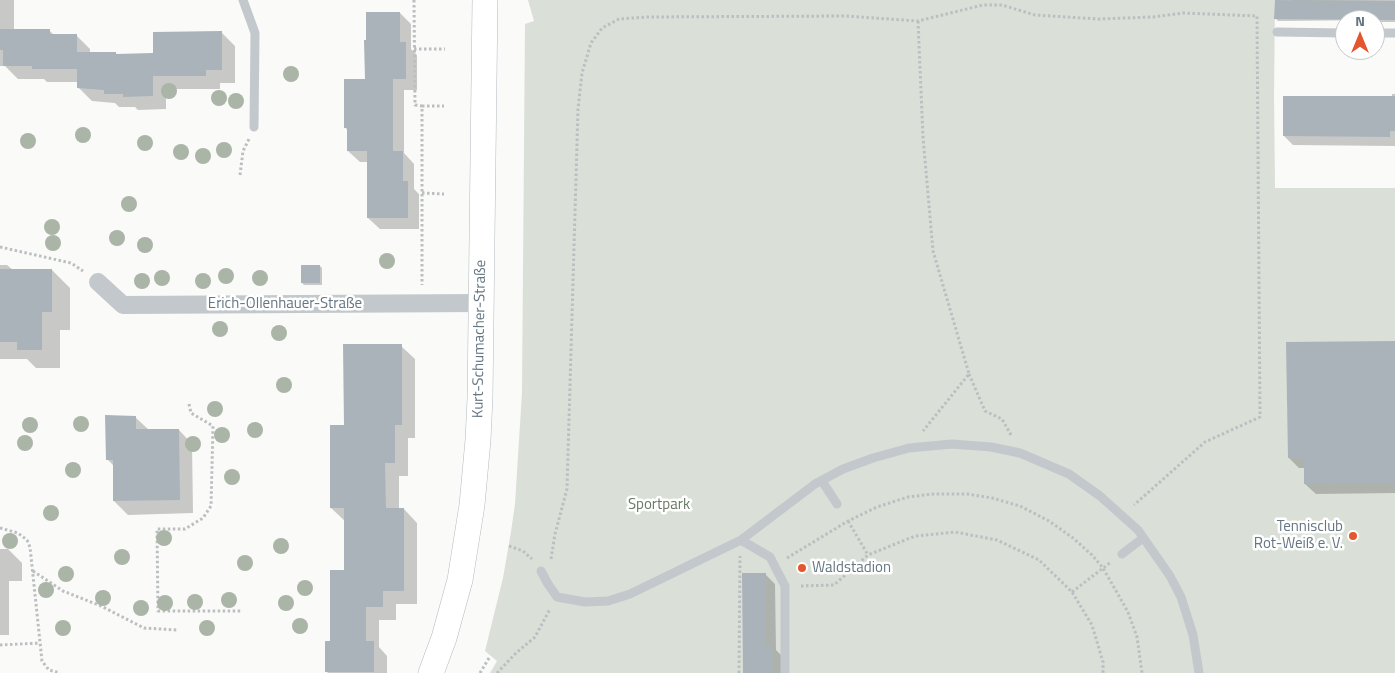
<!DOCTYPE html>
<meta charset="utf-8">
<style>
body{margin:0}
#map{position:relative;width:1395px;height:673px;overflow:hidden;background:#fafaf8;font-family:"Titillium Web",sans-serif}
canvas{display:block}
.north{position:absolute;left:1335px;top:10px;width:50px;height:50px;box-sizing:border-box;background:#fff;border:1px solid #c1c8cd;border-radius:50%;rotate:0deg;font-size:14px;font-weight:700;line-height:20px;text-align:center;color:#657683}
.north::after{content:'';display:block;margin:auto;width:18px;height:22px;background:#e4572e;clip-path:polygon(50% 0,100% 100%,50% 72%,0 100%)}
</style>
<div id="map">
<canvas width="1395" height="673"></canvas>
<div class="north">N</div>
</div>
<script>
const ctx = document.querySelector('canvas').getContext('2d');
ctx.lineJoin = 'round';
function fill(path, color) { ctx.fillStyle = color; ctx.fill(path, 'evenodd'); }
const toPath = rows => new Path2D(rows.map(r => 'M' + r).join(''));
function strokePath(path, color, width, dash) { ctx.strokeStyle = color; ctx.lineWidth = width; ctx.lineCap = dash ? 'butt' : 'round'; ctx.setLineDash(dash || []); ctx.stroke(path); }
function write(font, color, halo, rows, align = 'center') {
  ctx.font = font + ' "Titillium Web",sans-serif'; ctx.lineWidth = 5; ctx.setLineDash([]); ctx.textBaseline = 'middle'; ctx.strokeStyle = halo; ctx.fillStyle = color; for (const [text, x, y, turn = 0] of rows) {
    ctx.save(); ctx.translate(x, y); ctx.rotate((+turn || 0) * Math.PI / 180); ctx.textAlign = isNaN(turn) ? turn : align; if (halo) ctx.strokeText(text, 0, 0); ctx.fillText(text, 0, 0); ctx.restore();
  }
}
fill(toPath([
 [528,0,1395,0,1275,1,1274,95,1275,188,1395,188,1395,673,490,673,497,661,485,651,503,578,511,532,515,504,522,393,525,24,534,21]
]), '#dadfd7');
fill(toPath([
 [0,0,14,0,14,30,49,30,54,35,76,35,90,49,90,53,116,53,118,56,154,54,222,33,235,46,235,83,220,83,220,89,166,89,166,109,138,110,135,107,119,107,115,103,92,101,78,87,78,82,47,82,44,79,18,79,5,66,0,66],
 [1292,0,1395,0,1395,22,1375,22,1375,20,1278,21,1276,19],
 [400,13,411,24,411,49,417,55,417,90,404,90,404,153,414,164,414,189,419,194,419,229,380,229,368,218,368,162,360,162,348,151,348,131,345,127,366,80],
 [1392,94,1395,94,1395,146,1293,145,1284,136,1392,98],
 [0,265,7,265,13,270,52,270,70,288,70,330,60,330,60,368,36,368,27,359,0,359],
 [320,266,322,268,322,285,304,285,302,283],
 [1395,342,1395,493,1316,494,1305,484,1305,468,1299,468,1289,458],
 [401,346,415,359,415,438,408,438,408,476,399,476,399,509,404,509,417,523,417,604,396,604,396,620,379,620,379,647,387,656,387,673,328,673,326,671,346,571,346,522,331,508,345,426],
 [135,417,149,430,179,430,192,444,193,513,128,515,114,501,114,466,107,459],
 [0,549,8,549,22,563,22,581,9,581,9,635,0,635],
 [765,574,775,584,776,650,782,656,782,673,744,673]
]), '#0003');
fill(toPath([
 [1275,0,1395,1,1395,20,1274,19],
 [366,12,400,12,400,42,406,42,406,79,393,79,393,151,403,151,403,181,408,181,408,218,367,218,367,151,347,151,347,128,344,128,344,79,365,79,364,40,366,40],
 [0,29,50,29,50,34,77,34,77,52,116,52,116,54,153,53,153,32,222,31,222,70,206,70,206,76,153,76,153,96,123,97,123,94,104,94,104,90,77,88,77,69,32,69,32,66,3,66,3,50,0,50],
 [1283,96,1395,96,1395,131,1390,131,1390,137,1283,136],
 [301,265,320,265,320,283,301,283],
 [0,269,52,269,52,312,42,312,42,350,17,350,17,342,0,342],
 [1395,341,1395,483,1304,484,1304,458,1288,458,1286,342],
 [343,344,402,344,402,425,395,425,395,463,385,463,386,508,404,508,404,591,383,591,383,607,366,607,366,641,374,641,374,672,325,672,325,641,330,641,330,570,344,570,344,508,330,508,330,425,344,425],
 [105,415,136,416,136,429,179,429,180,500,113,501,113,460,106,460],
 [742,573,766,573,766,645,772,645,773,673,743,673]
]), '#aab3b9');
const secondary = toPath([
 [431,673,444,638,460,580,472,505,478,440,480,398,485,0]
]);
strokePath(secondary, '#b3babf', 26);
strokePath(toPath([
 [414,0,415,105,422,106,422,285],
 [918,21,923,137,933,251,969,374,923,431],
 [414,49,445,49],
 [422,106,444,106],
 [240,175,243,151,249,139],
 [422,193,444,194],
 [0,247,71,263,83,271],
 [969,374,985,411,1002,419,1011,435],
 [189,404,191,413,213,426,211,506,203,518,185,529,157,529,158,611,242,611],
 [848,521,868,555],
 [0,528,18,533,27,540,30,547,42,661,49,670,60,673],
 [509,546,523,551,532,559],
 [787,558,848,521,877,507,908,497,933,494,967,494,992,498,1020,506,1049,521,1073,538,1092,555,1103,568,1128,612,1137,637,1142,673],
 [551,559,555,534,567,489,578,109,582,73,591,43,602,28,619,19,647,17,845,16,918,21,983,5,1002,5,1035,15,1098,19,1153,17,1183,13,1257,16,1260,417,1205,442,1134,505],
 [33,571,63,591,101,606,144,628,177,630],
 [801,586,834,585,868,555,915,536,955,532,997,540,1039,560,1072,592,1092,625,1103,662,1103,673],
 [1072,592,1111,562],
 [0,645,40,643],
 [480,673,489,658],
 [497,673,516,653,535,637,550,609],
 [739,673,740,556]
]), '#bbbfc2', 3, [2.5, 2.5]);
strokePath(toPath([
 [243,0,255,33,254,127],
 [1277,32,1345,33],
 [1375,33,1395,33],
 [822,481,837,504],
 [741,540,770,557,785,586,785,673],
 [1122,554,1143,538],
 [541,571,548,584,557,597,585,602,608,601,630,594,741,540,815,484,843,469,873,458,909,448,952,444,991,447,1020,453,1069,474,1100,496,1138,530,1170,576,1181,597,1193,635,1199,673]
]), '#c3c8cc', 9);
strokePath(toPath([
 [98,282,123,305,481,303]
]), '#c3c8cc', 18);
strokePath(secondary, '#fff', 25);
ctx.fillStyle = '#aab4a7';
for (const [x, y] of [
 [291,74],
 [169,91],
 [219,98],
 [236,101],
 [83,135],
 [28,141],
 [145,143],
 [224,150],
 [181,152],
 [203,156],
 [129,204],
 [52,227],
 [117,238],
 [53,243],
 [145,245],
 [387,261],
 [226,276],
 [162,278],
 [260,278],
 [142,281],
 [203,281],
 [220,329],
 [279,333],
 [284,385],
 [215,409],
 [81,424],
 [30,425],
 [255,430],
 [222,435],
 [25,443],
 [193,444],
 [73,470],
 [232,477],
 [51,513],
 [164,538],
 [10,541],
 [281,546],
 [122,557],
 [245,563],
 [66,574],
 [305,588],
 [46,590],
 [103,598],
 [229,600],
 [195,602],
 [165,603],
 [286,603],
 [141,608],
 [300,626],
 [63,628],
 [207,628]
]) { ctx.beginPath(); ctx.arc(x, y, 8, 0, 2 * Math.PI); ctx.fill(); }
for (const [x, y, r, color] of [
 [1353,536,5,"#e4572e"],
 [802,568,5,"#e4572e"]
]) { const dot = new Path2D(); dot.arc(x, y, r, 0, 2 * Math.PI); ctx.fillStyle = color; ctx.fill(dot); strokePath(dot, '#fff', 2); }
write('15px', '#657683', '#fff', [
 ["Erich-Ollenhauer-Straße",285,304],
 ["Kurt-Schumacher-Straße",480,339,-89]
]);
write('15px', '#687a64', '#fff', [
 ["Sportpark",659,505]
]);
write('15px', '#657683', '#fff', [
 ["Tennisclub",1343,527],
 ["Rot-Weiß e. V.",1343,544],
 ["Waldstadion",812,568,"left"]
], 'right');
</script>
